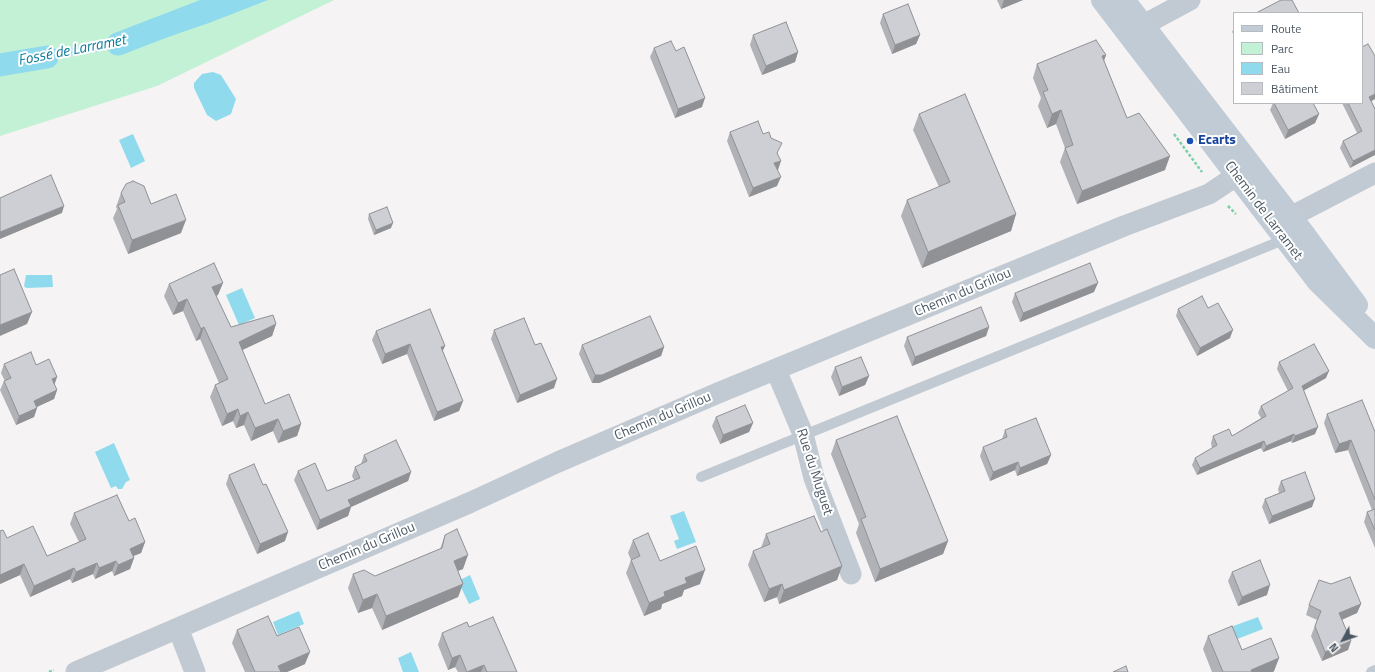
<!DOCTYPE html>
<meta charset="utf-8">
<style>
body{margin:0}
#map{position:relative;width:1375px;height:672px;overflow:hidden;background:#f5f3f3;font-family:"Titillium Web",sans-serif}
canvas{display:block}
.legend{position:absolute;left:1233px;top:12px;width:130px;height:92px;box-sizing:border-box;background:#fff;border:1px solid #b7bbc0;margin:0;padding:5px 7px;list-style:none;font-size:12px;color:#4a5661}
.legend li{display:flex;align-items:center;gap:8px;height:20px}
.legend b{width:20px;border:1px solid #b7bbc0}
.north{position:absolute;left:1323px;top:620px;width:40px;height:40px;-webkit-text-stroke:3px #fff;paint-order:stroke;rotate:230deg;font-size:11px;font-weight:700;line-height:16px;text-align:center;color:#4a5661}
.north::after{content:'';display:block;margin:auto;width:14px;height:18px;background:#4a5661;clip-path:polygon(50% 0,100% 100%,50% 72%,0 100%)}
</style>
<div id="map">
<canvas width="1375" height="672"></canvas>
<ul class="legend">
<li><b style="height:5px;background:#c1cbd6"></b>Route</li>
<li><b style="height:11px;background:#c3f1d5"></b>Parc</li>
<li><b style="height:11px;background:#90daee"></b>Eau</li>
<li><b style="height:11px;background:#cdcfd5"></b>Bâtiment</li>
</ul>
<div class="north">N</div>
</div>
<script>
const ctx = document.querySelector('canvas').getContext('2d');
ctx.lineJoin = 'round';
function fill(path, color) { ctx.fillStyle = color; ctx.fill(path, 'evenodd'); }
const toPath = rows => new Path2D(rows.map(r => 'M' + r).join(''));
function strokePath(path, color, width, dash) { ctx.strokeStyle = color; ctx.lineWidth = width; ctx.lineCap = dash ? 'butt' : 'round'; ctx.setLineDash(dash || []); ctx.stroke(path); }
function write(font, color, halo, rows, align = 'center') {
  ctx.font = font + ' "Titillium Web",sans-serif'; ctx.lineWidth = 4; ctx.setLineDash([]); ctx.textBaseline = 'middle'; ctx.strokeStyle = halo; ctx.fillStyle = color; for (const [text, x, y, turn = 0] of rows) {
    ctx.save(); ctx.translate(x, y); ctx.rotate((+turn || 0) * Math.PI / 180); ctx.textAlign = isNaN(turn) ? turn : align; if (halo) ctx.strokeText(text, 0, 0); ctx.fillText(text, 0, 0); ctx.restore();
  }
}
fill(toPath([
 [0,0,334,0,157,86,0,136]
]), '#c3f1d5');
fill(toPath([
 [244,0,268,0,209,23,159,40,85,54,0,65,0,58,82,46,154,32],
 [213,72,221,75,236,99,231,114,216,121,207,115,194,88,194,83,202,74],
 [133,134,145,161,131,168,119,140],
 [26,275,52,275,53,287,26,288,24,286],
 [242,288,255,318,239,325,226,295],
 [114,443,130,480,126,482,122,489,118,489,116,486,111,488,95,452],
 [684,511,696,542,677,549,674,541,679,539,670,516],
 [470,575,480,599,469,604,458,581],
 [299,611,304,624,278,635,273,622],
 [1258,617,1263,629,1232,641,1228,628],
 [411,652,419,672,403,672,398,658]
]), '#90daee');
strokePath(toPath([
 [118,44,232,0],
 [0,65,47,57]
]), '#90daee', 23);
strokePath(toPath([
 [1174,134,1202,172],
 [1228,206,1236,214],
 [49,672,54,670]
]), '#7ad0a6', 2.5, [3, 2]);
strokePath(toPath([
 [701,477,1288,238],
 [1371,672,1375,670]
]), '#c1cad2', 10);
strokePath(toPath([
 [1129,35,1149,22,1190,0],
 [1277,227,1296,214,1375,173],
 [776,370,803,434,814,478,851,574],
 [178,628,195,672],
 [76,672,469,503,558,462,718,393,1124,226,1209,194,1251,166]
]), '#c1cad2', 21);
strokePath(toPath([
 [1102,0,1318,282,1375,338],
 [1124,0,1302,231,1357,305]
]), '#c1cbd6', 22);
fill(toPath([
 [997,0,1023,0,1001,9],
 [883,14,920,35,916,44,892,54,880,23],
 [1234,28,1234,35,1232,32],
 [753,35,798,52,795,62,762,75,750,45],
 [654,48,702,107,675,118,650,57],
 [1106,55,1104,61,1127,118,1165,170,1077,204,1060,162,1065,148,1056,124,1047,128,1038,106,1041,98,1033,78,1037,64],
 [1375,56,1375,99,1371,101,1375,109,1350,168,1340,148,1343,141,1357,133,1342,103,1362,103],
 [1273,103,1313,103,1319,114,1315,123,1285,139,1270,110],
 [919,114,1016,214,1011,231,922,268,901,216,907,200,939,187,913,130],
 [730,132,763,134,778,154,777,186,749,197,727,141],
 [121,193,151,204,181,233,128,254,113,218,117,209,116,207],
 [369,214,391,228,374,235,368,219],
 [169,284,218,295,216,296,231,327,276,324,272,336,242,350,265,404,301,424,297,436,278,443,273,431,251,441,244,425,236,428,233,421,222,426,210,397,215,385,219,383,200,339,196,341,183,311,173,315,164,296],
 [1094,292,1020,322,1012,302,1015,293],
 [1208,308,1230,338,1197,356,1176,316,1178,309],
 [989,327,986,336,912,366,904,346,907,337],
 [494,330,554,388,517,403,491,339],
 [376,331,443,352,463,401,459,411,434,421,407,354,382,364,372,340],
 [582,345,664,347,661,356,599,383,592,383,579,354],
 [1279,362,1326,378,1303,391,1315,434,1292,443,1291,441,1263,452,1261,448,1197,475,1192,465,1195,458,1212,448,1211,443,1213,436,1232,436,1261,418,1258,413,1261,406,1288,391,1277,369],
 [4,364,36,365,57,377,54,384,57,390,54,399,37,407,37,408,34,417,16,425,0,390,4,381,5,381,1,373],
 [835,367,869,376,865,385,839,396,831,377],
 [1327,414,1375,432,1375,548,1364,522,1367,512,1372,510,1348,450,1335,453,1324,423],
 [716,417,753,423,749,432,720,444,712,426],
 [1005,430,1051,455,1047,464,1017,476,1015,470,990,481,980,456,983,447,1002,439],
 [836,440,948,541,943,554,875,582,856,533,859,524,831,454],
 [364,455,411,472,408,481,351,507,348,516,317,530,294,480,298,471,327,491,354,480,352,476,355,467,361,464],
 [229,475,285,541,257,554,226,484],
 [1281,481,1312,507,1269,524,1262,507,1265,499,1279,493,1278,489],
 [74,513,129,521,145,542,141,553,133,556,134,558,130,569,114,576,112,571,95,579,93,574,72,583,70,579,30,597,20,575,0,584,0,531,7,538,47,556,79,542,70,524],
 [821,532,842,566,837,580,779,604,777,597,764,602,748,565,753,551,761,548,766,534],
 [445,535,463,569,458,571,463,584,458,597,382,630,372,608,358,613,348,588,353,574,375,576,440,549],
 [633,540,660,561,700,584,684,590,682,596,662,604,661,609,644,616,626,573,631,560,628,553],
 [1232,572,1267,595,1238,606,1228,581],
 [1361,604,1357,613,1342,620,1351,641,1348,650,1322,661,1311,636,1317,620,1306,615,1309,605],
 [469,627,517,672,458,672,455,667,448,670,438,645,442,633],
 [237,630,277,636,305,664,287,672,245,672,232,643],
 [1208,636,1242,650,1279,658,1274,671,1273,672,1212,672,1203,649]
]), '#b0b2b7');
fill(toPath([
 [1004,0,1023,0,1001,9],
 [920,35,916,44,892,54,895,45],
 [798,52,795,62,762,75,766,66],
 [1106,55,1101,68,1102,56],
 [1375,94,1375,99,1366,104,1369,97],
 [705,98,702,107,675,118,678,109],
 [1061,110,1056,124,1047,128,1052,114],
 [1319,114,1315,123,1285,139,1288,130],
 [1375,150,1375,155,1350,168,1353,161],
 [1170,156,1165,170,1077,204,1082,191],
 [781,161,778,170,771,172,774,163],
 [781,177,777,186,749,197,753,188],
 [64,206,62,213,0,239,0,232],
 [1016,214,1011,231,922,268,928,252],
 [186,220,181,233,128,254,132,240],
 [393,223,391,228,374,235,376,230],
 [223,283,218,295,208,299,212,287],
 [1098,283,1094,292,1020,322,1023,313],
 [187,299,183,311,173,315,178,303],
 [32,312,27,324,0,336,0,325],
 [276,324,272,336,234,354,239,342],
 [204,327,200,339,196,341,201,329],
 [989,327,986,336,912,366,915,357],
 [1233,330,1230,338,1197,356,1200,348],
 [410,344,407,354,382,364,385,354],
 [445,346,441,355,441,347],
 [664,347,661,356,599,383,592,383,595,375],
 [1329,371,1326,378,1299,393,1302,386],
 [869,376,865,385,839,396,842,387],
 [57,377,54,386,52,379],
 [557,379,554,388,517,403,520,395],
 [57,390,54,399,30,410,34,401],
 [463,401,459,411,434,421,437,412],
 [37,408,34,417,16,425,19,416],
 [238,409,233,421,222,426,227,414],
 [248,412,244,425,236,428,240,416],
 [278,419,273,431,251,441,255,428],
 [753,423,749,432,720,444,723,435],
 [301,424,297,436,278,443,283,431],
 [1318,427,1315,434,1292,443,1295,436],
 [1294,434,1291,441,1263,452,1266,446],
 [1351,440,1348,450,1335,453,1339,444],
 [1264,441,1261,448,1197,475,1200,468],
 [1051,455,1047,464,1017,476,1020,468],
 [1018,462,1015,470,990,481,993,472],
 [411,472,408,481,351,507,348,516,317,530,320,520,348,500],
 [1315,499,1312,507,1269,524,1272,516],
 [288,532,285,541,257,554,260,544],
 [948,541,943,554,875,582,880,569],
 [145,542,141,553,126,559,130,549],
 [468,555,463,569,449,574,454,561],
 [134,558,130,569,114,576,118,565],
 [116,561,112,571,95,579,99,568],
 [97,563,93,574,72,583,76,572],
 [24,564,20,575,0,584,0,575],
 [842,566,837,580,779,604,784,590],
 [74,568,70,579,30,597,34,586],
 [705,570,700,584,684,590,682,596,662,604,661,609,644,616,649,603,664,592,685,578],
 [463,584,458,597,382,630,386,616],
 [782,584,777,597,764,602,769,589],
 [1270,585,1267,595,1238,606,1242,597],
 [377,594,372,608,358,613,363,600],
 [1361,604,1357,613,1336,622,1339,613],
 [1351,641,1348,650,1322,661,1325,652],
 [310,652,305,664,287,672,276,672,278,666],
 [460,655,455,667,448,670,452,658],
 [1279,658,1274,671,1273,672,1250,672,1251,670],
 [484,665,481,672,467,672]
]), '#909195');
const building = toPath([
 [1281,0,1292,0,1299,13,1256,13,1281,0],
 [908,4,920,35,895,45,883,14,908,4],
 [786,22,798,52,766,66,753,35,786,22],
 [1096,40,1106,55,1102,56,1127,118,1139,113,1170,156,1082,191,1065,148,1073,145,1061,110,1052,114,1043,92,1048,90,1037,64,1096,40],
 [671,41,676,51,684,47,705,98,678,109,654,48,671,41],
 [1368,44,1375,56,1375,94,1369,97,1375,109,1375,150,1353,161,1343,141,1362,131,1348,103,1362,103,1362,47,1368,44],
 [965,94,1016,214,928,252,907,200,950,182,919,114,965,94],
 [1274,103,1313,103,1319,114,1288,130,1274,103],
 [758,121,763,134,769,132,771,138,782,143,777,153,781,161,774,163,781,177,753,188,730,132,758,121],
 [51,175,64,206,0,232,0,198,51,175],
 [133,181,144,186,151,204,176,194,186,220,132,240,118,205,125,202,121,193,126,184,133,181],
 [387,207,393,223,376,230,369,214,387,207],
 [214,263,223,283,212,287,231,327,273,315,276,324,239,342,265,404,289,394,301,424,283,431,278,419,255,428,248,412,240,416,238,409,227,414,215,385,228,379,204,327,201,329,187,299,178,303,169,284,214,263],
 [1090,263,1098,283,1023,313,1015,293,1090,263],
 [14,269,32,312,0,325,0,275,14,269],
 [1202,296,1208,308,1218,303,1233,330,1200,348,1178,309,1202,296],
 [981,307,989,327,915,357,907,337,981,307],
 [430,309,445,346,441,347,463,401,437,412,410,344,385,354,376,331,430,309],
 [650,316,664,347,602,375,595,375,582,345,650,316],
 [524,318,535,345,541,343,557,379,520,395,494,330,524,318],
 [1314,344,1329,371,1302,386,1318,427,1295,436,1294,434,1266,446,1264,441,1200,468,1195,458,1217,445,1213,436,1229,429,1232,436,1266,416,1261,406,1293,388,1279,362,1314,344],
 [31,352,36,365,49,359,57,377,52,379,57,390,34,401,37,408,19,416,4,381,11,378,4,364,31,352],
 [861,357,869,376,842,387,835,367,861,357],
 [1362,400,1375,432,1375,500,1351,440,1339,444,1327,414,1362,400],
 [745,405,753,423,723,435,716,417,745,405],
 [897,416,948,541,880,569,861,519,866,517,836,440,897,416],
 [1036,418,1051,455,1020,468,1018,462,993,472,983,447,1007,437,1005,430,1036,418],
 [396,440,411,472,348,500,351,506,320,520,298,471,315,463,327,491,360,478,355,467,367,461,364,455,396,440],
 [254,464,263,485,266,484,288,532,260,544,229,475,254,464],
 [1305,472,1315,499,1272,516,1265,499,1285,491,1281,481,1305,472],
 [117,495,129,521,135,518,145,542,130,549,134,558,118,565,116,561,99,568,97,563,76,572,74,568,34,586,24,564,0,575,0,531,3,530,7,538,33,526,47,556,86,539,74,513,117,495],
 [1375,509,1375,530,1367,512,1375,509],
 [814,516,821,532,827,529,842,566,784,590,782,584,769,589,753,551,770,544,766,534,814,516],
 [457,529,468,555,454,561,463,584,386,616,377,594,363,600,353,574,364,570,375,576,442,548,445,535,457,529],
 [648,533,660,561,696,546,705,570,685,578,687,583,664,592,665,596,649,603,631,560,640,556,633,540,648,533],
 [1260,560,1270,585,1242,597,1232,572,1260,560],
 [1350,577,1361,604,1339,613,1351,641,1325,652,1315,626,1321,611,1309,605,1319,580,1331,584,1350,577],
 [268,616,277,636,299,627,310,652,278,666,281,672,255,672,237,630,268,616],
 [493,617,517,672,487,672,484,665,467,672,460,655,452,658,442,633,467,622,469,627,493,617],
 [1232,626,1242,650,1271,638,1279,658,1251,670,1252,672,1223,672,1208,636,1232,626],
 [1126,666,1128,672,1113,672,1126,666]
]);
fill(building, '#cdcfd5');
strokePath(building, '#909195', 1);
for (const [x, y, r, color] of [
 [1190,141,4,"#1a4fb4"]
]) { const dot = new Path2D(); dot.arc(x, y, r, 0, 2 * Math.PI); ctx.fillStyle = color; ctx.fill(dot); strokePath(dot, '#fff', 1.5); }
write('bold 14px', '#164399', '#fff', [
 ["Ecarts",1198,141]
], 'left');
write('14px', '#4a5661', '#fff', [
 ["Chemin de Larramet",1263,211,53],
 ["Chemin du Grillou",963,293,-23],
 ["Chemin du Grillou",663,417,-23],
 ["Rue du Muguet",814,472,72],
 ["Chemin du Grillou",367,547,-23]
]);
write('italic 15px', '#0c7c9b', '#fff', [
 ["Fossé de Larramet",72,51,-11]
]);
</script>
